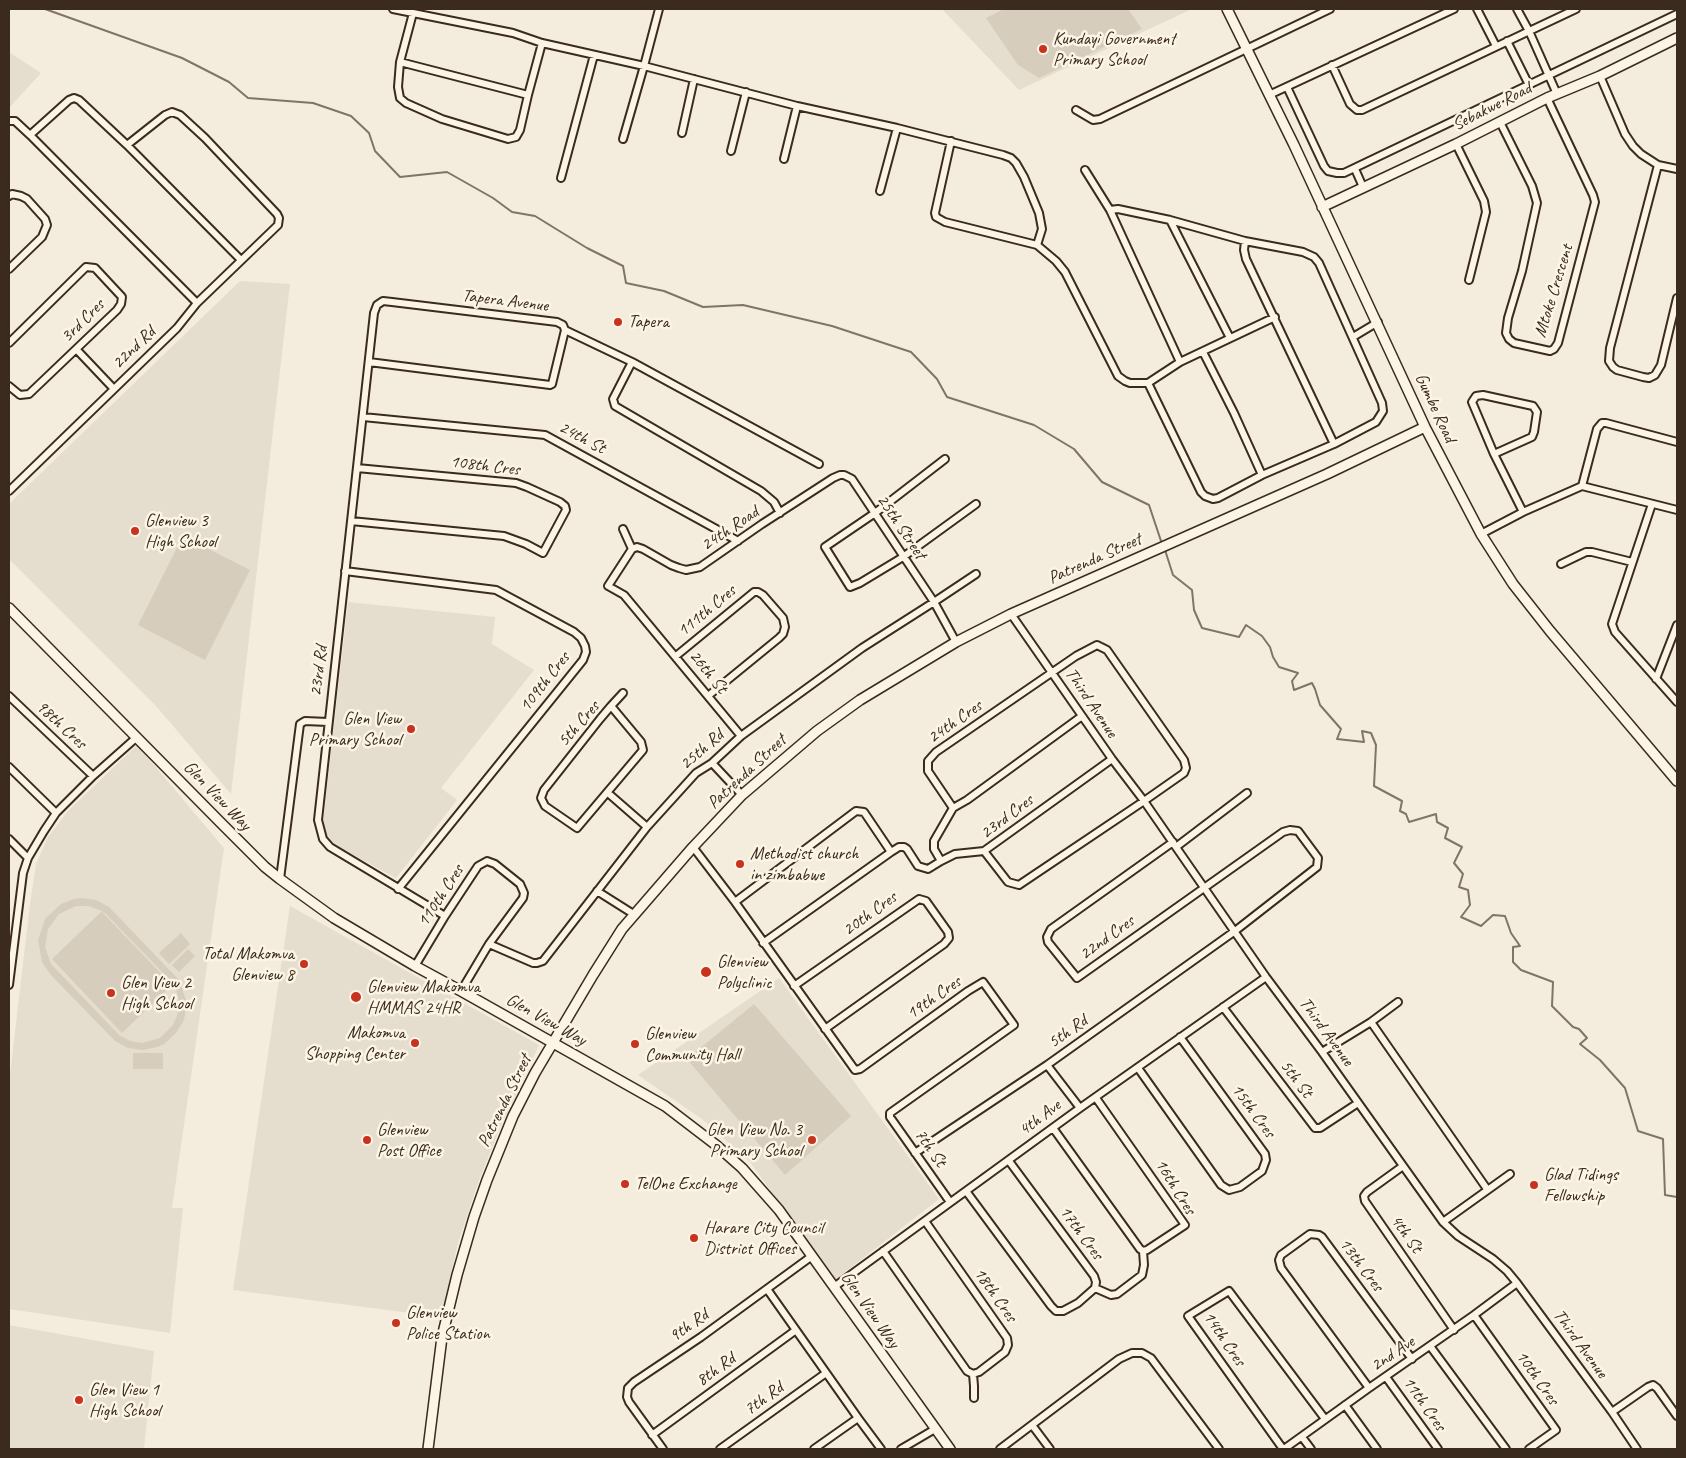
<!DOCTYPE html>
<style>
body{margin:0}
#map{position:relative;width:1686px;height:1458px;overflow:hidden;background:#f4eddd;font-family:Caveat,sans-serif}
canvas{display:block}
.frame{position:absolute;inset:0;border:10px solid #3b2a1e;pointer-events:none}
</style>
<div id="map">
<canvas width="1686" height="1458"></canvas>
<div class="frame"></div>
</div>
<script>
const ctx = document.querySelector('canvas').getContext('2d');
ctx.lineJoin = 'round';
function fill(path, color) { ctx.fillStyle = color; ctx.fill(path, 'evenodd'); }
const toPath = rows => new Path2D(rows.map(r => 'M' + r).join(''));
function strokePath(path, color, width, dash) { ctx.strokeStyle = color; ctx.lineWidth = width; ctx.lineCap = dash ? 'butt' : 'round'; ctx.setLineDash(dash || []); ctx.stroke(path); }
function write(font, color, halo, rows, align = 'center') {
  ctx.font = font + ' Caveat,sans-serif'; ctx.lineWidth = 5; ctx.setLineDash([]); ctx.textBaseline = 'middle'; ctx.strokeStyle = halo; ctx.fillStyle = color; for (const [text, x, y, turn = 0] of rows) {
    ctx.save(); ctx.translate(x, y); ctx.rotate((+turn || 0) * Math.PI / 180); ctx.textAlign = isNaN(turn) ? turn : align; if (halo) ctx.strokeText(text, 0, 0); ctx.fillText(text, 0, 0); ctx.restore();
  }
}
fill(toPath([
 [942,9,1192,9,1019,90],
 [9,52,41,73,9,108],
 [240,281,290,284,231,794,156,706,9,559,9,504],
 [348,602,495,617,492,644,534,670,441,788,457,800,396,878,326,840,323,823],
 [137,745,224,848,172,1208,183,1208,170,1333,9,1309,9,1083,30,904,36,864,48,837,68,811],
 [290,906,539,1045,499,1130,478,1183,458,1243,441,1317,233,1290],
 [779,978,939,1199,835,1280,750,1162,702,1119,638,1075],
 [9,1325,154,1351,144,1449,9,1449]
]), '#e5ddce');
fill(toPath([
 [1004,9,1128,9,1142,29,1039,78,1018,65,986,18],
 [183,536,250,570,205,660,138,625],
 [82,898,96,900,109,907,179,980,186,1000,185,1015,183,1022,175,1034,164,1044,157,1047,143,1050,128,1048,115,1041,50,974,42,962,38,940,45,919,61,904,74,899],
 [76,906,88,906,102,911,52,959,122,1033,172,985,102,912,105,913,169,979,176,989,179,1001,178,1013,173,1025,160,1038,142,1043,130,1041,119,1035,51,964,45,947,48,929,59,914],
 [181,933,190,944,169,964,159,953],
 [188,949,195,956,179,972,172,965],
 [754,1004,851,1116,785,1175,687,1059],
 [133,1053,163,1053,163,1069,133,1069]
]), '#d6cdbd');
strokePath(toPath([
 [45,9,182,58,229,82,248,98,313,103,351,116,369,133,375,151,400,177,447,172,493,198,512,212,535,216,587,248,623,266,626,283,664,291,703,307,743,305,832,326,911,352,937,379,947,397,1034,425,1074,449,1102,482,1149,505,1162,544],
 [1165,550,1173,575,1192,590,1194,610,1202,628,1239,637,1246,625,1262,636,1270,647,1273,657,1279,667,1298,673,1292,681,1294,690,1312,683,1315,689,1320,705,1341,729,1337,739,1364,742,1362,731,1371,733,1376,745,1374,786,1402,801,1400,811,1406,814,1409,822,1436,814,1437,822,1448,828,1445,838,1462,847,1454,863,1463,874,1459,887,1468,890,1470,905,1461,917,1481,926,1493,915,1505,916,1511,933,1520,946,1513,947,1513,962,1521,970,1553,982,1552,1006,1573,1027,1579,1029,1587,1038,1580,1044,1600,1060,1625,1088,1638,1131,1663,1139,1665,1195,1677,1197]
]), '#817466', 2);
const street = toPath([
 [393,9,513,33,542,43,644,66,797,106,897,128,1003,155,1011,158,1016,163,1024,177,1039,213,1042,229,1037,245],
 [1477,9,1496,46],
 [1517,9,1529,31,1557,94],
 [413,13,400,62,398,87,400,98,406,103,442,119,508,139,516,137,520,130,528,95,542,43],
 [1507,41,1529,85],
 [400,62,528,95],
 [1332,65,1350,104,1357,110,1362,110,1576,9],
 [1600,76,1625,134,1633,146,1641,154,1658,165,1677,169],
 [1287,87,1324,166,1328,171,1337,173,1344,173,1677,14],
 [1269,95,1454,9],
 [1076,110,1093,120,1100,119,1330,9],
 [9,121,15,121,30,135,197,303],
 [1500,122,1532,186,1537,203,1522,271,1508,318,1506,333,1509,339,1514,343,1550,351,1554,349,1558,343,1595,202,1593,195,1547,98],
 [682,133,694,79],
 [30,135,69,100,74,98,79,100,127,145,241,260],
 [623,139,644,66,659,9],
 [951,141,935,213,936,217,945,222,1037,245,1056,261,1065,272,1118,376,1125,381,1130,383,1148,383,1180,362,1275,317],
 [1456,144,1484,201,1486,212,1469,280],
 [731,151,746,92],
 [784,159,797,106],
 [1658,165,1610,348,1609,361,1613,367,1617,370,1643,377,1649,378,1655,375,1661,365,1677,298],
 [1355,169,1363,187],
 [1085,170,1110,210,1180,362],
 [561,178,594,55],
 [880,191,897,128],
 [9,196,12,194,21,196,27,199,45,219,47,225,42,237,9,269],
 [1110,210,1118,209,1170,220,1245,241,1303,252,1314,257,1319,263,1382,403,1383,411,1376,422,1334,444,1262,475,1218,498,1213,499,1205,496,1201,492,1148,383],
 [1170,220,1230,338],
 [1245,241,1244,250,1246,259,1334,444],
 [565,330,632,362,819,464],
 [1353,337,1378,322],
 [9,343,86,267,95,268,122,297,121,304,117,310,29,394,20,395,9,386],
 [77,350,113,388],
 [1203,352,1234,413,1262,475],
 [369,362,550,385,552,384,565,330,563,325,557,322,392,302,383,301,377,305,374,313,318,820,323,839,330,847,445,916],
 [632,362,613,399,615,406,761,491,774,502,780,513],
 [363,417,545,435,738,541],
 [1494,454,1532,437,1534,432,1537,412,1533,406,1483,395,1476,396,1472,402,1494,454,1523,512],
 [945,459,875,513,825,547,850,587,860,583,903,557,976,504],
 [1582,486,1597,429,1602,423,1606,423,1677,442],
 [9,491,177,328,197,303,278,225,279,218,277,214,205,138,180,115,172,112,165,115,127,145],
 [1652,504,1612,624,1615,632,1677,702],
 [351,521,504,536,526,544,543,553,566,510,565,506,560,502,527,487,516,483,357,468],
 [623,529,632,549],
 [1481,534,1523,512,1582,486,1677,510],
 [632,549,637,547,643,549,671,565,679,568,686,570,700,567,762,524,833,478,840,475,844,475,852,479,934,602,976,574],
 [632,549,608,586,624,595,629,601,741,736],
 [1561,564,1586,552,1592,552,1632,562],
 [345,571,496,590,574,632,581,638,585,646,586,652,583,660,398,889],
 [1011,614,1112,759,1144,801,1266,977,1322,1052,1443,1222,1458,1236,1493,1259,1507,1271,1517,1283,1612,1412,1637,1449],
 [676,656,754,592,758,592,763,595,783,618,785,627,783,634,779,638,708,696],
 [1656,679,1677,625],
 [9,696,93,776],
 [611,706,641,742,643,750,577,828,545,806,541,798,544,790,600,719,611,706,623,693],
 [1082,716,967,800,953,808,928,771,928,761,936,752,1076,656,1097,645,1107,650,1184,760,1186,768,1184,773,1144,801,1019,885,1008,882,984,851,1112,759],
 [712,763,742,795],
 [9,767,56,813],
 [608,793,647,827],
 [9,839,28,858],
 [693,847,735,902,855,1070,860,1069,968,991,983,982,1014,1025,890,1113,890,1117,950,1202],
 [1176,847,1247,793],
 [891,852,899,847,904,847,907,849,918,866,928,869,941,861,955,854,984,851],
 [941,861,934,849,934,841,953,808],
 [280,879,300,724,305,721,328,722],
 [597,891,635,915],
 [735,902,856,811,864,812,891,852,763,943],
 [489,944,533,963,537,963,543,961,647,827,696,773,712,763,741,736,862,648,934,602,956,642],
 [415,966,445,916,478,866,487,861,495,864,520,884,524,893,523,898,489,944,461,991],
 [9,985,23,873,28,858,44,831,56,813,93,776,137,737],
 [794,986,919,899,926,901,948,932,949,938,944,944,825,1029],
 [1223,1007,1315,1128,1320,1128,1358,1103],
 [1371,1022,1487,1189],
 [1322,1052,1371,1022,1398,1002],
 [1047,1065,1080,1108],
 [1138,1068,1221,1185,1229,1190,1240,1187,1262,1171,1266,1160,1265,1154,1180,1037],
 [1053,1128,1140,1249,1143,1251,1147,1250,1185,1225,1096,1098],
 [915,1153,1047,1065,1235,931,1317,867,1318,858,1298,831,1290,830,1283,832,1077,978,1048,942,1047,937,1051,929,1173,842],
 [1403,1166,1367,1192,1364,1196,1365,1201,1454,1330],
 [966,1191,1051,1306,1056,1311,1063,1311,1078,1303,1095,1288,1096,1282,1094,1276,1009,1161],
 [1443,1222,1510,1174],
 [883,1251,967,1371,973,1374,979,1372,1005,1352,1008,1345,1007,1338,925,1221],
 [834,1287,1080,1108,1266,977],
 [1095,1288,1111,1295,1117,1294,1142,1275,1144,1265,1143,1251],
 [767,1289,858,1418,881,1449],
 [1474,1315,1556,1430,1529,1449],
 [1430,1346,1506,1449],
 [973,1374,974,1386,974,1398],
 [1386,1377,1438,1449],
 [1369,1388,1281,1268,1279,1260,1281,1255,1310,1234,1319,1235,1322,1237,1412,1359],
 [1345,1405,1377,1449],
 [1612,1412,1648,1387,1653,1385,1657,1388,1677,1416],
 [1032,1425,1050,1449],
 [652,1435,796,1330],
 [1302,1437,1311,1449],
 [663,1449,629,1402,627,1397,628,1388,634,1382,701,1337,812,1256],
 [720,1449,826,1373],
 [814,1449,858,1418],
 [901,1449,935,1429],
 [1000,1449,1119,1359,1132,1353,1142,1353,1151,1358,1219,1449],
 [1283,1449,1188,1316,1229,1291,1325,1419],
 [1284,1449,1369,1388,1474,1315,1517,1283]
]);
const secondary = toPath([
 [1227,9,1294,145,1425,427,1481,534,1513,584,1550,631,1677,781],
 [1322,207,1456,144,1547,98,1600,76,1677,38],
 [9,608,220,822,265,867,280,879,334,918,415,966,461,991,665,1106,716,1145,742,1168,779,1210,950,1449],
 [428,1449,442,1337,457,1275,474,1217,487,1180,513,1116,535,1073,593,975,622,929,693,847,742,795,817,731,860,700,956,642,1011,614,1327,474,1425,427]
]);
strokePath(street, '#3b2a1e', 10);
strokePath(secondary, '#3b2a1e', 12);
strokePath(street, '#fcf5e5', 6);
strokePath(secondary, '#fcf5e5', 9);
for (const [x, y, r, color] of [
 [1043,49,5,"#c8321e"],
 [618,322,5,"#c8321e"],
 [135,531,5,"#c8321e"],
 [411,729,5,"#c8321e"],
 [740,864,5,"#c8321e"],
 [304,964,5,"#c8321e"],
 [706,972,6,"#c8321e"],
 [111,993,5,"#c8321e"],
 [356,997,6,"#c8321e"],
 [415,1043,5,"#c8321e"],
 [635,1044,5,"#c8321e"],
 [367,1140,5,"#c8321e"],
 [812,1140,5,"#c8321e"],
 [625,1184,5,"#c8321e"],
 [1534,1185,5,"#c8321e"],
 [694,1238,5,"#c8321e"],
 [396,1323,5,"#c8321e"],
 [79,1400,5,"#c8321e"]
]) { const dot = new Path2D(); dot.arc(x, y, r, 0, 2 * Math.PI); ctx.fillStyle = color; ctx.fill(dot); strokePath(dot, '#fcf5e5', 2); }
write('18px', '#3b2a1e', '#fcf5e5', [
 ["Kundayi Government",1053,39],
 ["Primary School",1053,60],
 ["Tapera",628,322],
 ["Glenview 3",145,521],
 ["High School",145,542],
 ["Glen View",401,719,"right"],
 ["Primary School",401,740,"right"],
 ["Methodist church",750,854],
 ["in zimbabwe",750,875],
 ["Total Makomva",294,954,"right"],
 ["Glenview 8",294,975,"right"],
 ["Glenview",717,962],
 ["Polyclinic",717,983],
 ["Glen View 2",121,983],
 ["High School",121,1004],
 ["Glenview Makomva",367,987],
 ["HMMAS 24HR",367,1008],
 ["Makomva",405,1033,"right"],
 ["Shopping Center",405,1054,"right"],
 ["Glenview",645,1034],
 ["Community Hall",645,1055],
 ["Glenview",377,1130],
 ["Post Office",377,1151],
 ["Glen View No. 3",802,1130,"right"],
 ["Primary School",802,1151,"right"],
 ["Glad Tidings",1544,1175],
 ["Fellowship",1544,1196],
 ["TelOne Exchange",635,1184],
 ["Harare City Council",704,1228],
 ["District Offices",704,1249],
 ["Glenview",406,1313],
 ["Police Station",406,1334],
 ["Glen View 1",89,1390],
 ["High School",89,1411]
], 'left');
write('18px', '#3b2a1e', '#fcf5e5', [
 ["Sebakwe Road",1492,107,-27],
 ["Mtoke Crescent",1554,291,-73],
 ["Tapera Avenue",505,301,7],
 ["3rd Cres",83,321,-45],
 ["22nd Rd",134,348,-44],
 ["Gumbe Road",1435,408,65],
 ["24th St",582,438,28],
 ["108th Cres",485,466,7],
 ["25th Street",901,527,56],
 ["24th Road",730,529,-34],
 ["Patrenda Street",1095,559,-24],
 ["111th Cres",707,611,-40],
 ["23rd Rd",319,671,-83],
 ["26th St",708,672,51],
 ["109th Cres",545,682,-52],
 ["Third Avenue",1091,703,56],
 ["24th Cres",955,722,-35],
 ["5th Cres",579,724,-49],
 ["98th Cres",61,725,43],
 ["25th Rd",702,750,-41],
 ["Patrenda Street",747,772,-43],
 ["Glen View Way",217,796,46],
 ["23rd Cres",1007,817,-37],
 ["110th Cres",441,896,-57],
 ["20th Cres",870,914,-36],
 ["22nd Cres",1107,938,-36],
 ["19th Cres",934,998,-35],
 ["Glen View Way",546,1020,29],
 ["5th Rd",1068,1032,-35],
 ["Third Avenue",1326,1032,54],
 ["5th St",1296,1079,53],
 ["Patrenda Street",505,1101,-64],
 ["15th Cres",1253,1111,54],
 ["4th Ave",1040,1118,-37],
 ["7th St",930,1148,55],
 ["16th Cres",1175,1187,58],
 ["17th Cres",1081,1233,54],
 ["4th St",1406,1234,55],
 ["13th Cres",1361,1265,53],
 ["18th Cres",995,1295,55],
 ["Glen View Way",870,1310,55],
 ["9th Rd",689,1326,-35],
 ["14th Cres",1224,1339,56],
 ["Third Avenue",1580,1344,54],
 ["2nd Ave",1393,1354,-34],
 ["8th Rd",716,1370,-36],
 ["10th Cres",1537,1378,55],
 ["7th Rd",764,1399,-36],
 ["11th Cres",1424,1404,55]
]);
</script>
